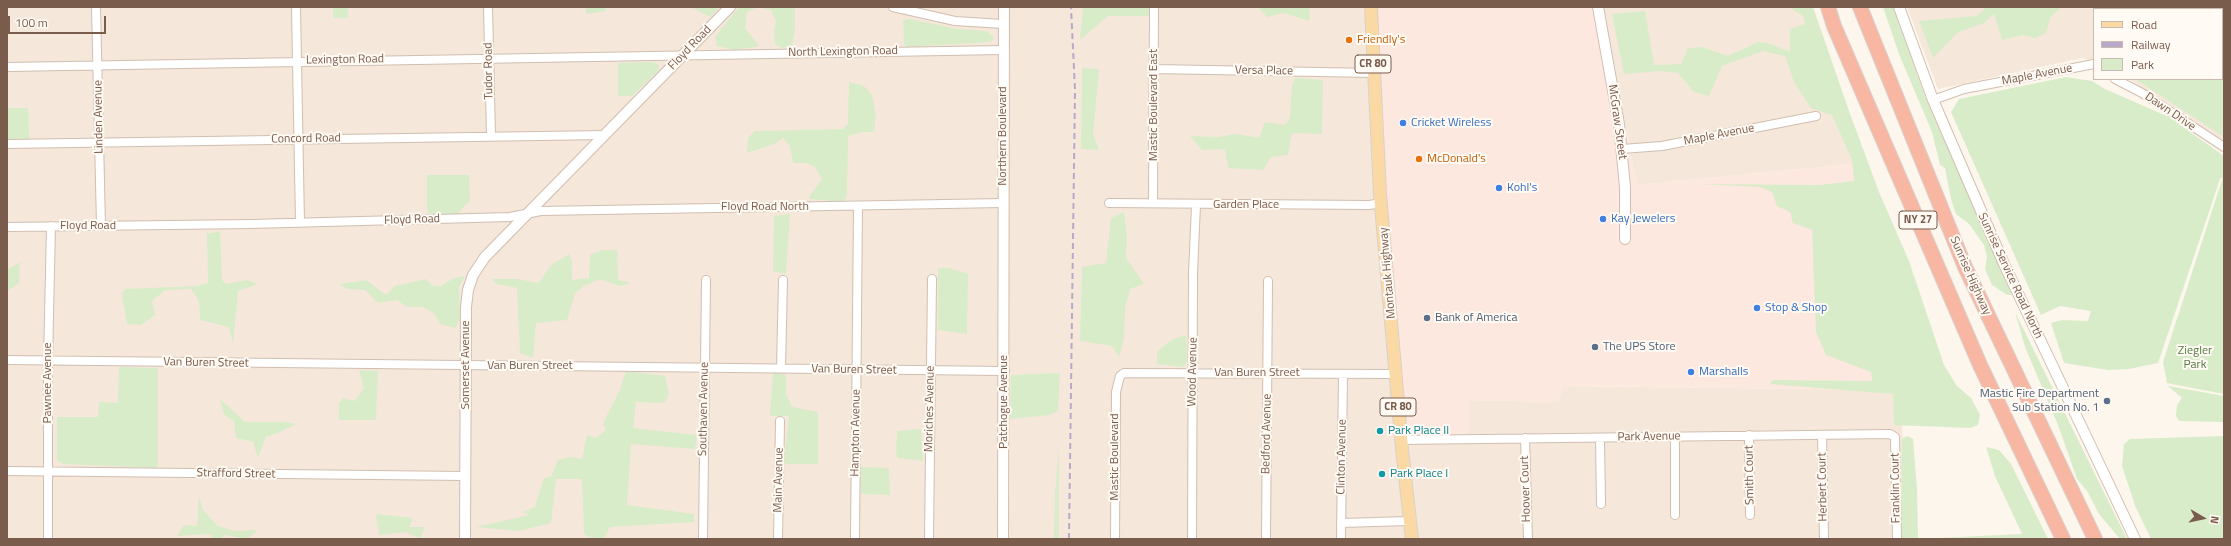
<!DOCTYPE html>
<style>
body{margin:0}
#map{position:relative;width:2231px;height:546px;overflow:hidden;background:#fdf6ec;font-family:"Titillium Web",sans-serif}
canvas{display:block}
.frame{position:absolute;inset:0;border:8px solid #7a5c4d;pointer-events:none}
.legend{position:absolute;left:2093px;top:8px;width:130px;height:72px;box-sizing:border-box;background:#fffaf3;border:1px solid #cabbb1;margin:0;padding:5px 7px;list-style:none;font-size:12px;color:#7a5c4d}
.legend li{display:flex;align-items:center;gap:8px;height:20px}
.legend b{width:20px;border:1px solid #cabbb1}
.north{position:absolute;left:2183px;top:498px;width:40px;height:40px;-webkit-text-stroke:3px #fffaf3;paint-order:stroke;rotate:99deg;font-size:11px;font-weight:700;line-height:16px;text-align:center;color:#7a5c4d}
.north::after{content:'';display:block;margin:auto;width:14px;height:18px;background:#7a5c4d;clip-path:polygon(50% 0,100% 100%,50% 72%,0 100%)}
.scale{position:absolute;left:8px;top:16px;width:98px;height:18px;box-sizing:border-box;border:2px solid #7a5c4d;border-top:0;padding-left:5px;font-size:12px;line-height:14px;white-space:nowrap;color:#7a5c4d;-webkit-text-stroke:3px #fffaf3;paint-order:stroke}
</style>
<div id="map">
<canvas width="2231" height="546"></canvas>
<div class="frame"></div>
<ul class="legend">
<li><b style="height:5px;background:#fbd9a5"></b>Road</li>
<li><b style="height:5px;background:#b9a8c9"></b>Railway</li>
<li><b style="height:11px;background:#d8ecc9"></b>Park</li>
</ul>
<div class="north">N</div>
<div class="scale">100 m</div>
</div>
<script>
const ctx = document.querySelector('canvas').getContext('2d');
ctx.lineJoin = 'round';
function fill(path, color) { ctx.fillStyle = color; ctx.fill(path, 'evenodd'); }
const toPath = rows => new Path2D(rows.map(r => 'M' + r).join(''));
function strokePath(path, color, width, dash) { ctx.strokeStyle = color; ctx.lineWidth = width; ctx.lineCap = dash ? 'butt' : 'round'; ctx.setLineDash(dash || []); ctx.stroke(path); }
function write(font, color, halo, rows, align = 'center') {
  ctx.font = font + ' "Titillium Web",sans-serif'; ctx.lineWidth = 4; ctx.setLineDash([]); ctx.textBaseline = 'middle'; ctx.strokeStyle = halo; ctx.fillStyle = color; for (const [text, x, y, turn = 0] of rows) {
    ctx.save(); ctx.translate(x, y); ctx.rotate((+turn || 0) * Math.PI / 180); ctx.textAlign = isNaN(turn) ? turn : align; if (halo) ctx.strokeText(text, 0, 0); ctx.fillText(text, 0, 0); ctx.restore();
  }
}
fill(toPath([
 [7,7,1371,7,1469,400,1559,402,1562,386,1902,390,1903,539,7,539],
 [1602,7,1808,7,1863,163,1637,185],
 [1907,7,2224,7,2224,141,2129,79,2222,79,2222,9,2094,9,2094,62,2083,58,1938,89]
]), '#f5e8da');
fill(toPath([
 [1371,7,1602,7,1637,185,1863,163,1902,390,1562,386,1559,402,1469,400,1469,434,1401,440]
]), '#fde8e0');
fill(toPath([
 [333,7,348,7,348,18,333,18],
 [586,7,606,7,606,11,586,14],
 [691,7,719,7,710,17],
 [739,7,795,7,795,29,792,45,782,48,775,44,774,32,776,21,771,10,757,7,747,12,745,28,759,46,735,50,717,46,715,37],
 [1083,7,1149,7,1150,11,1148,16,1108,16,1080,40],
 [1258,7,1310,7,1309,21,1284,13,1267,17],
 [1789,7,1813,7,1849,111,1879,192,1909,261,1944,365,1957,386,1971,398,1980,415,1978,425,1970,428,1894,425,1893,394,1770,384,1773,380,1872,381,1871,372,1826,355,1816,332,1812,230,1793,223,1790,212,1777,206,1772,192,1760,187,1699,184,1819,185,1854,181,1852,160,1832,115,1811,108,1794,82,1785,56,1763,51,1722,66,1709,96,1694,92,1678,73,1660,71,1624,74,1612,14,1645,11,1654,65,1681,64,1688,48,1702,47,1728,56,1758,42,1768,43,1790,52,1790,29,1805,24,1803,16],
 [1883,7,1893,7,1926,99,2012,295,2007,295,1992,285,1985,269,1987,257,1984,245,1969,224,1956,214,1951,199,1945,168,1940,165,1932,132,1899,54],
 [1987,7,2061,7,2050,18,2046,33,2035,38,2023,35,2002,40,1994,14,1984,23,1957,33,1933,58,1919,21,1976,16],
 [910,19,957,29,987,31,994,38,990,42,907,47,904,44,903,20],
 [653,62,659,65,659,70,632,96,618,96,618,63],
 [2222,64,2224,74,2224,137,2135,79,2222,79],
 [1082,68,1099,69,1093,135,1099,150,1081,149],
 [2066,77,2092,81,2105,89,2169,117,2224,156,2224,394,2167,383,2163,362,2223,177,2220,179,2158,363,2129,369,2108,370,2064,363,2051,323,2062,320,2088,321,2091,311,2060,306,2041,315,1951,112,1959,99],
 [1296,78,1323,80,1322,134,1292,133,1288,155,1271,157,1263,170,1228,168,1225,149,1202,150,1190,136,1218,137,1237,134,1259,138,1265,122,1285,125,1290,117,1292,84],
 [849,82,864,86,872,95,876,117,874,132,863,132,848,136,847,196,843,202,810,199,809,197,822,179,815,167,806,163,793,163,790,146,783,138,774,144,747,153,748,138,755,131,843,129,848,124],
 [7,108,28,108,29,140,7,140],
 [427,175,469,175,470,201,462,208,458,215,430,216,427,210],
 [1124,212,1127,238,1126,258,1144,284,1130,289,1125,308,1124,339,1119,357,1112,346,1080,341,1082,267,1106,263,1111,218],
 [790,214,786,273,773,272,774,216],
 [220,231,222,280,226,284,247,280,258,284,238,291,233,343,229,327,200,320,199,301,191,289,165,290,152,301,155,315,141,325,127,324,122,294,125,289,197,286,208,283,207,234],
 [602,250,617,250,618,280,631,283,620,286,600,279,584,286,575,293,567,320,536,323,533,358,520,353,517,288,496,284,492,279,518,279,539,283,550,266,569,254,572,261,572,280,589,278,590,255],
 [20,262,19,283,7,291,7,270],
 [938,268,949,268,968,274,967,334,938,330],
 [465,276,459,287,460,319,455,328,440,324,435,314,423,307,407,307,397,300,378,303,365,290,347,289,340,284,366,280,386,295,395,286,426,279,433,286,441,286,454,278],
 [2015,312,2127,539,2120,539,2099,514,2087,491,2077,479,2058,425,2025,347],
 [1186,335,1187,361,1184,367,1157,364,1157,352,1171,340],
 [119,367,158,368,158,468,63,464,57,460,57,417,98,417,99,402,118,403],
 [359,370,378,371,376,420,339,420,339,404,343,398,355,401,364,388],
 [626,371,665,376,669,395,664,403,636,402,633,428,697,435,695,449,631,444,627,505,694,514,694,522,610,527,603,539,593,539,584,534,582,479,556,479,551,523,519,531,476,527,529,515,523,512,535,507,544,478,551,477,558,460,570,457,582,459,587,435,596,438,606,430,603,423,620,390],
 [773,371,786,375,786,394,792,407,818,412,818,464,786,464,784,460,789,416,770,416],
 [1060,373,1058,411,1050,415,1010,419,1011,375],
 [2168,386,2224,396,2224,422,2179,421,2176,416,2177,405,2182,398],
 [220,399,245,422,284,422,296,424,280,432,266,437,258,458,253,442,236,438,234,421,224,415],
 [921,429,923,461,898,458,896,453,897,431],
 [1908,436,1913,439,1917,489,1918,539,2022,534,1995,476,1986,447,1999,450,2011,464,2048,539,1901,539,1902,438],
 [2224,436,2224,539,2151,539,2136,508,2122,466,2124,444,2130,439],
 [1059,447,1059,539,1054,539,1055,493],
 [861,467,889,468,890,495,861,494],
 [199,497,203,510,218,526,234,531,258,530,247,539,225,535,220,539,212,539,211,534,177,536,184,525,197,526],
 [376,514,413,518,409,527,425,527,420,538,405,532,379,535]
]), '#d8ecc9');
const minor = toPath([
 [96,7,101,226],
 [296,7,300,223],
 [488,7,491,136],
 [893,7,955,21,1003,24],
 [2217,7,2217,9],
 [2222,34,2224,45],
 [7,67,1003,50],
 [1154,69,1374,73],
 [2115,79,2142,93,2224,147],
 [1933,100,1964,89,2094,64],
 [7,144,605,135],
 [1622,149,1662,146,1816,116],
 [1109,203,1369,205,1382,203],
 [1153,203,1154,7],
 [7,227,251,224,510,217,541,211,1003,203],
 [7,360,1005,371],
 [781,368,783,280],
 [1749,435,1750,515],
 [1822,435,1824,539],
 [1525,438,1528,539],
 [1600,438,1601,504],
 [1401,440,1890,434,1895,437,1897,539],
 [7,471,465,476],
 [1675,515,1675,437],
 [1341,523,1410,521],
 [48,539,48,361,51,226],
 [703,539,706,280],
 [778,539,780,421],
 [855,539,858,206],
 [929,539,932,279],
 [1115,539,1116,392,1120,376,1124,373,1396,374],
 [1192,539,1193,273,1196,205],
 [1266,539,1268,281],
 [1341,539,1343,374]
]);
const tertiary = toPath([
 [1598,7,1619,124,1625,187,1625,239],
 [1899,7,1933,100,2004,264,2135,539],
 [465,539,466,307,468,290,473,275,485,257,730,7],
 [1003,539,1004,7]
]);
const primary = toPath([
 [1371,7,1380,194,1402,449,1412,539]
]);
const motorway = toPath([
 [1828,7,1834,26,1980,365,2063,539],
 [1860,7,1965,267,2095,539]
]);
strokePath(minor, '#d1beb0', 10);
strokePath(tertiary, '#d1beb0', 12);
strokePath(primary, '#dad1cd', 14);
strokePath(motorway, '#dad1cd', 16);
strokePath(minor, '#fff', 8);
strokePath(tertiary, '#fff', 10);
strokePath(primary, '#fbd9a5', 12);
strokePath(motorway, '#f7b7a3', 14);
strokePath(toPath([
 [1069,539,1075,90,1071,7]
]), '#b9a8c9', 2, [6, 4]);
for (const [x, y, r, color] of [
 [1349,40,4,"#e8710a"],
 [1403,123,4,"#3f7fe0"],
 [1419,159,4,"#e8710a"],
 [1499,188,4,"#3f7fe0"],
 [1603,219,4,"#3f7fe0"],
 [1757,308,4,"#3f7fe0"],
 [1427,318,4,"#5c6f8a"],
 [1595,347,4,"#5c6f8a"],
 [1691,372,4,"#3f7fe0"],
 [2107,401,4,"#5c6f8a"],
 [1380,431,4,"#0f9aa8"],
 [1382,474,4,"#0f9aa8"]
]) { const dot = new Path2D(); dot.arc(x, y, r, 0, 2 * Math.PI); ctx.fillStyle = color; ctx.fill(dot); strokePath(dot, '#fffaf3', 1.5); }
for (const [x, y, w] of [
 [1373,64,36],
 [1918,220,38],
 [1398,407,36]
]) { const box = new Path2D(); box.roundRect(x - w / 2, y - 9, w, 18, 3); ctx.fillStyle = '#fffaf3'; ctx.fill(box); strokePath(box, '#7a5c4d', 1); }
write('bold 11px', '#7a5c4d', null, [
 ["CR 80",1373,64],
 ["NY 27",1918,220],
 ["CR 80",1398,407]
]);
write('12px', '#c56008', '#fffaf3', [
 ["Friendly's",1357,40],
 ["McDonald's",1427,159]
], 'left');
write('12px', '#7a5c4d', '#fffaf3', [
 ["Floyd Road",690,48,-46],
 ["North Lexington Road",843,52,-1],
 ["Lexington Road",345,60,-1],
 ["Tudor Road",489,71,-91],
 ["Versa Place",1264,71,1],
 ["Maple Avenue",2037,75,-11],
 ["Mastic Boulevard East",1154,105,-90],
 ["Dawn Drive",2170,112,34],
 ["Linden Avenue",99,117,-91],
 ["McGraw Street",1617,122,82],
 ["Maple Avenue",1719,135,-11],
 ["Northern Boulevard",1003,136,-90],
 ["Concord Road",306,139,-1],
 ["Garden Place",1246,205],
 ["Floyd Road North",765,207],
 ["Floyd Road",412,220,-2],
 ["Floyd Road",88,226],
 ["Montauk Highway",1388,273,-95],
 ["Sunrise Highway",1970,276,66],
 ["Sunrise Service Road North",2010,276,65],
 ["Van Buren Street",206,363,1],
 ["Somerset Avenue",466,365,-90],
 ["Van Buren Street",530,366],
 ["Van Buren Street",854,370,1],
 ["Wood Avenue",1193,372,-89],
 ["Van Buren Street",1257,373],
 ["Pawnee Avenue",48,383,-90],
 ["Patchogue Avenue",1004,402,-90],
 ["Southaven Avenue",704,409,-89],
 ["Moriches Avenue",930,409,-89],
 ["Hampton Avenue",856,433,-89],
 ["Bedford Avenue",1267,434,-89],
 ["Park Avenue",1649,437,-1],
 ["Mastic Boulevard",1115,457,-90],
 ["Clinton Avenue",1342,457,-89],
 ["Strafford Street",236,474,1],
 ["Smith Court",1750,475,-91],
 ["Main Avenue",779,480,-89],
 ["Herbert Court",1823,487,-91],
 ["Franklin Court",1896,488,-91],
 ["Hoover Court",1526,489,-92]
]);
write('12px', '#366cbe', '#fffaf3', [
 ["Cricket Wireless",1411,123],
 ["Kohl's",1507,188],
 ["Kay Jewelers",1611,219],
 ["Stop & Shop",1765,308],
 ["Marshalls",1699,372]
], 'left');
write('12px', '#4e5e75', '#fffaf3', [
 ["Bank of America",1435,318],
 ["The UPS Store",1603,347],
 ["Mastic Fire Department",2099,394,"right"],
 ["Sub Station No. 1",2099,408,"right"]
], 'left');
write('12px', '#537a41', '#fffaf3', [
 ["Ziegler",2195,351],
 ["Park",2195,365]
]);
write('12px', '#0d838f', '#fffaf3', [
 ["Park Place II",1388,431],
 ["Park Place I",1390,474]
], 'left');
</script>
